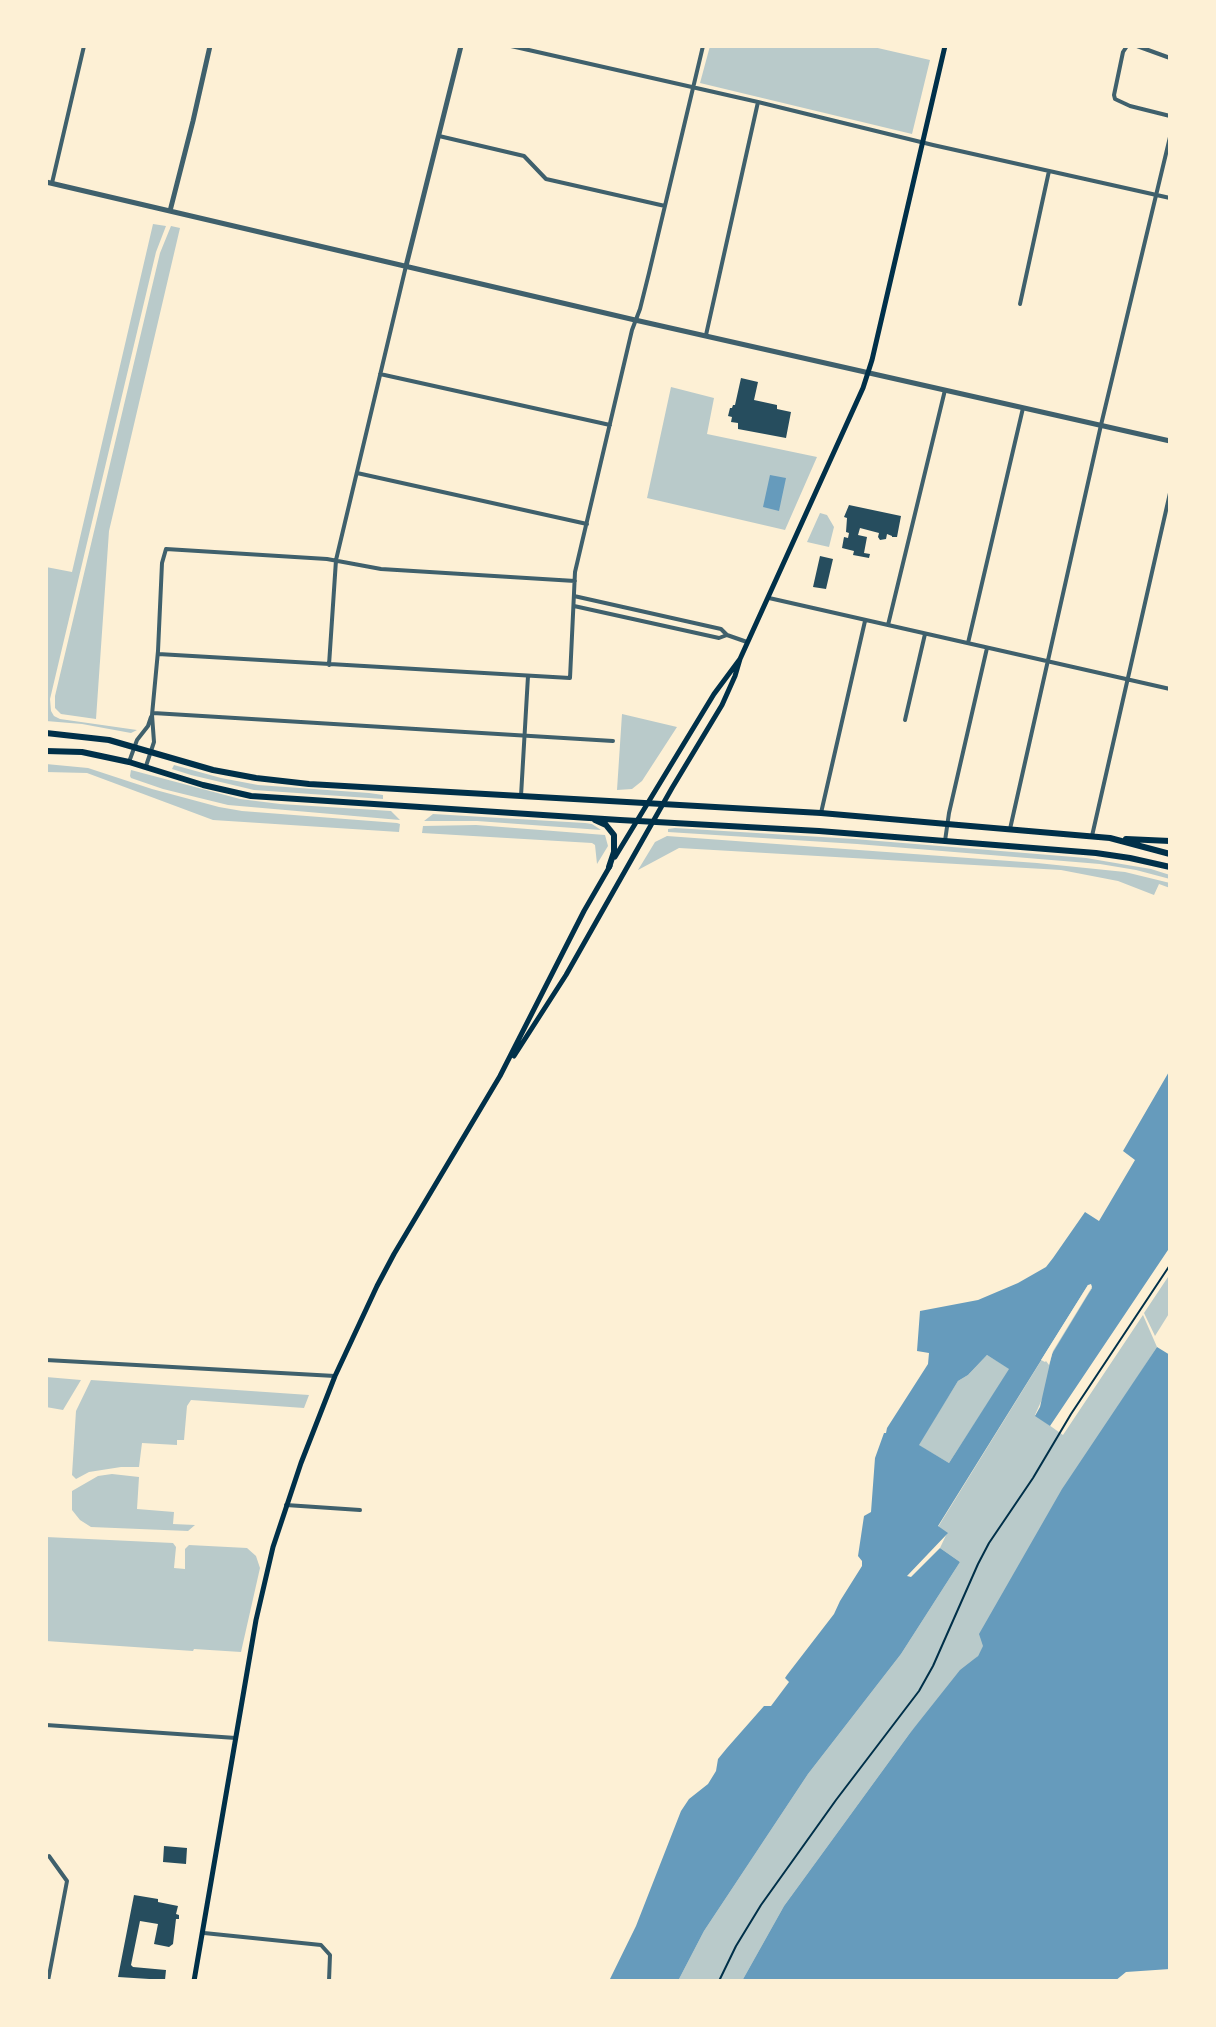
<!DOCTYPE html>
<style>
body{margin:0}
#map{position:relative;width:1216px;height:2027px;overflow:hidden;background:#fdf0d5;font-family:Rubik,sans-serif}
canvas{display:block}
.frame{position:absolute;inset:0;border:48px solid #fdf0d5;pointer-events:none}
</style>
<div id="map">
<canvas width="1216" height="2027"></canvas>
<div class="frame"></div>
</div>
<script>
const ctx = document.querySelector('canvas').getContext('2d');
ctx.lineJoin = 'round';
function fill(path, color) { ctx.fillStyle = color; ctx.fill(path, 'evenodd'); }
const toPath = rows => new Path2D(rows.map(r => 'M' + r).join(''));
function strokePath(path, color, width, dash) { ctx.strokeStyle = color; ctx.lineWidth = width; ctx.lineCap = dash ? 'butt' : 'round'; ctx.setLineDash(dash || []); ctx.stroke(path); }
fill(toPath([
 [710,46,869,46,930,60,912,134,700,83],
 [153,224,166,226,156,252,50,699,51,711,54,716,60,719,137,730,131,733,82,724,46,721,48,654,46,653,46,567,72,572],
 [171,226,180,228,109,531,96,719,61,714,55,708,55,696,160,253],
 [671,387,714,398,707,434,817,457,785,530,647,498],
 [820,513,827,515,834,527,829,547,807,542],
 [622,714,677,727,642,781,632,789,617,790],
 [46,764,88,768,152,789,219,807,242,811,397,823,400,824,399,832,213,820,87,773,46,772],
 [174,765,221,778,258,785,369,793,383,795,383,799,254,790,191,775,172,769],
 [131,770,240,799,280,804,391,811,400,820,228,805,163,789,131,778,130,776],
 [433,814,585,823,592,824,601,830,477,821,424,821],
 [476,825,605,835,608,846,597,864,595,845,592,843,422,833,423,826],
 [675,828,854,839,1086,858,1151,869,1170,875,1170,879,1136,870,1100,864,857,844,668,832,668,829],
 [667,836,1037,863,1125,872,1170,883,1170,888,1159,884,1154,895,1118,881,1061,870,679,848,638,870,655,842],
 [1170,1274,1170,1312,1155,1336,1144,1313],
 [1088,1285,1092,1287,1035,1415,1063,1435,1143,1315,1157,1347,1110,1419,978,1656,910,1733,784,1906,742,1981,678,1981,704,1931,808,1774,901,1654,960,1562,940,1548,947,1533,938,1527],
 [987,1355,1010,1369,949,1463,918,1445,958,1381,968,1375],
 [46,1377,81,1380,63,1410,46,1407],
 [91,1380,309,1395,304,1408,191,1400,187,1406,184,1440,177,1440,177,1445,142,1443,139,1467,121,1467,89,1472,76,1479,72,1475,76,1411],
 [112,1474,139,1477,137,1509,174,1512,173,1524,195,1525,188,1531,91,1527,80,1520,72,1510,72,1491,98,1476],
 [46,1537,173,1543,176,1547,174,1568,185,1569,185,1549,189,1545,247,1548,256,1556,260,1568,241,1652,194,1649,193,1651,46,1641]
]), '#b9caca');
fill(toPath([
 [770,475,786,478,779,511,763,507],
 [1170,1070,1170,1247,1050,1426,1035,1416,1040,1407,1052,1354,1092,1288,1088,1285,938,1526,948,1533,907,1576,911,1577,940,1548,960,1562,901,1654,808,1774,704,1931,678,1981,609,1981,636,1926,681,1811,689,1799,708,1784,716,1771,718,1759,727,1748,764,1706,771,1706,789,1682,785,1678,787,1675,834,1614,840,1601,862,1566,862,1561,858,1556,864,1516,871,1512,875,1458,884,1433,886,1433,887,1428,928,1364,929,1353,917,1351,920,1311,978,1300,1018,1283,1046,1267,1053,1258,1085,1212,1099,1221,1135,1160,1123,1151],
 [987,1355,1009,1369,949,1463,919,1445,958,1381,968,1375],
 [1157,1347,1170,1355,1170,1969,1126,1972,1115,1981,742,1981,784,1906,910,1733,960,1670,978,1656,983,1646,979,1634,1062,1489]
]), '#669bbc');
fill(toPath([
 [1091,1284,1092,1287,1053,1351,1049,1365,1046,1361,1045,1362,1041,1360,1088,1285]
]), '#fdf0d5');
fill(toPath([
 [741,378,758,382,754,400,777,405,777,409,791,412,786,438,738,429,738,423,731,422,732,417,728,416,730,408,732,408,733,405,735,405],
 [849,505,901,516,897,537,892,537,892,536,887,534,886,539,880,540,878,537,879,533,860,528,858,535,867,537,864,553,870,554,869,558,853,555,854,551,842,548,844,537,848,538,849,533,846,532,847,518,844,517],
 [820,556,833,559,826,589,813,587],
 [164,1846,187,1848,186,1864,163,1862],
 [134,1895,158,1899,158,1902,178,1906,176,1914,179,1915,179,1919,176,1919,173,1944,169,1947,154,1944,158,1924,140,1921,131,1965,133,1967,166,1970,165,1980,118,1977]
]), '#264d5e');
strokePath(toPath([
 [719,1981,736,1946,761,1905,836,1800,919,1691,933,1666,978,1564,989,1543,1033,1478,1071,1414,1170,1265]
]), '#003049', 2);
strokePath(toPath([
 [511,46,758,102,933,145,1170,198],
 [1127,46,1123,52,1114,95,1115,99,1130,106,1170,116],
 [1137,46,1170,58],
 [439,136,524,156,546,179,665,206],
 [52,183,84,46],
 [1020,304,1049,171],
 [706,335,758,102],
 [380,374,610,425],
 [357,473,587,524],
 [574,596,721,629,727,635,747,642],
 [769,598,1170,689],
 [574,606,719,638,727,635],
 [888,625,945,390],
 [968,643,1023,408],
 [158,654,570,678,575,572,632,330,640,309,649,273,703,46],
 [329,665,336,560,406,266],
 [153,713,613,741],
 [905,720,925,634],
 [129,762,137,740,148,726,151,717],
 [146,766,154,742,152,715,158,651,162,563,166,549,327,559,381,569,575,581],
 [521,796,528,676],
 [821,813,865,621],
 [1010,829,1101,425,1170,137],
 [1092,836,1170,493],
 [945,841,949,813,987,648],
 [46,1360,335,1376],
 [286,1505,360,1510],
 [46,1725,236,1738],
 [204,1933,321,1945,330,1955,329,1981],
 [48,1981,67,1881,49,1856]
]), '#3f606c', 4);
strokePath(toPath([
 [46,182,635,320,1170,441],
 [170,211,193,121,210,46],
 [406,266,461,46]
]), '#3f606c', 5);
strokePath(toPath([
 [615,857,714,694,740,659],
 [514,1056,566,975,672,788,722,705,735,676,740,659,863,388,872,360,945,46],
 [194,1981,256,1620,273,1547,301,1463,335,1376,377,1286,394,1254,500,1076,584,911,610,866]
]), '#003049', 5);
strokePath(toPath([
 [46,733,109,740,213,770,256,778,309,784,821,813,947,824,1110,838,1170,854],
 [46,751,82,752,129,762,203,785,251,796,620,820,819,831,1096,853,1130,858,1170,867],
 [595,820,606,825,614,835,614,852,609,867],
 [1126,839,1170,841]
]), '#003049', 6);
</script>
